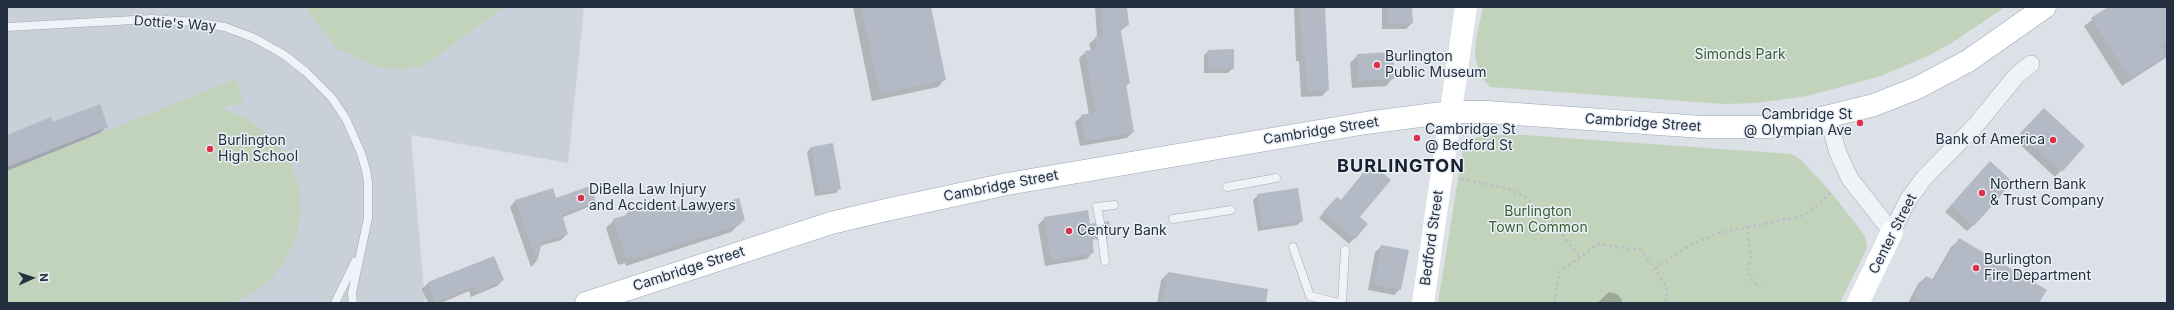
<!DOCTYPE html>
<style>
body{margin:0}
#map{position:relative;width:2174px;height:310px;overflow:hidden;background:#dce1e8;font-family:Inter,sans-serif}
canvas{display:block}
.frame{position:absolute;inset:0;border:8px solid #242f40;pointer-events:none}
.north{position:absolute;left:12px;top:258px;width:40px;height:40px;-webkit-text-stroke:3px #ebf0f6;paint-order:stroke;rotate:87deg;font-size:11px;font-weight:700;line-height:16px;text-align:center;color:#242f40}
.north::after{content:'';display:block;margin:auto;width:14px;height:18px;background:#242f40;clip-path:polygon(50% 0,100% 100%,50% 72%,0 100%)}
</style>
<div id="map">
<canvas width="2174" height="310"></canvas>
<div class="frame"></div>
<div class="north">N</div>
</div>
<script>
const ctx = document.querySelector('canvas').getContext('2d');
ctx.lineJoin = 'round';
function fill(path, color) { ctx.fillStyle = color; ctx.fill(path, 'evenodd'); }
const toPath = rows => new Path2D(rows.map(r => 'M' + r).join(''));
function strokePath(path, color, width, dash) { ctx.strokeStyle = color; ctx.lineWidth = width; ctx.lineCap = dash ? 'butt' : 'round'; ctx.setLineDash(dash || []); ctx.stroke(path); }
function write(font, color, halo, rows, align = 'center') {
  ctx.font = font + ' Inter,sans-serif'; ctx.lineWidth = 3; ctx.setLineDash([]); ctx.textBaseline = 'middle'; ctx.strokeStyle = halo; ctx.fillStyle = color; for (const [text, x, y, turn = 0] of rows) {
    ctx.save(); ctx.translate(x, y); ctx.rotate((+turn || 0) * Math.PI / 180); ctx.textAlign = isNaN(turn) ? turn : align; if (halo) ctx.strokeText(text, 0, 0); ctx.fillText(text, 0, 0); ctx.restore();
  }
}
fill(toPath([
 [7,7,584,7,568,163,411,135,425,303,7,303]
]), '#cad0da');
fill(toPath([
 [305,7,504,7,425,65,402,70,377,67,336,48],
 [1483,7,2005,7,1953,42,1930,55,1881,76,1807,96,1756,103,1724,104,1490,87,1481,77,1475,56,1476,39],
 [236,79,244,100,223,109,246,118,272,137,290,161,300,192,301,215,295,240,285,261,271,279,256,291,232,303,7,303,7,171],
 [1484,135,1524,135,1792,154,1801,160,1831,192,1865,236,1867,248,1840,303,1438,303,1464,142]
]), '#c2d3bc');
fill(toPath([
 [853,7,930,7,945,79,938,87,872,101],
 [1095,7,1126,7,1128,25,1120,31,1129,83,1125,87,1133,132,1127,138,1080,146,1075,122,1082,116,1089,115,1079,58,1086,52,1091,51,1089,44,1097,37],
 [1294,7,1324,7,1328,90,1322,96,1301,97,1299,61,1296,61],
 [1382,7,1411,7,1412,23,1406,29,1382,29],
 [2110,7,2167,7,2167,57,2122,86,2084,26],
 [1208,51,1233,68,1228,73,1204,73,1204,55],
 [1358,55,1393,78,1386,86,1352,88,1350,63],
 [2038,115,2084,146,2055,177,2015,140],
 [53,124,107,126,100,133,7,171,7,136],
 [811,147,840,188,836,193,815,196,807,152],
 [1984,168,1973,225,1967,231,1945,212],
 [1258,195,1302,221,1297,225,1258,231,1253,200],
 [515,201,594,201,588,207,561,218,567,234,561,240,540,246,536,262,531,267,510,207],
 [1332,203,1359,217,1367,224,1349,244,1319,218],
 [648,209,666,212,696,213,744,220,731,232,626,266,625,263,618,265,606,228,614,220,623,218,629,211],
 [1045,218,1100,228,1110,235,1103,242,1100,243,1095,238,1092,242,1093,252,1087,259,1045,266,1038,225],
 [1959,240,2038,303,1908,303,1918,284,1926,277,1932,280,1951,247],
 [1382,246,1400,289,1394,295,1368,290,1375,252],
 [494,257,503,280,497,286,471,297,469,291,441,303,428,303,422,289,428,283],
 [1168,273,1265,303,1157,303,1161,280],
 [1609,292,1617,294,1622,300,1621,303,1597,303]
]), '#0003');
fill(toPath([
 [861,7,931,7,946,80,880,94],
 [1101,7,1127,7,1129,25,1120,26,1130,83,1126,84,1134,132,1086,141,1081,115,1096,112,1085,51,1097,49,1095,37,1103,35],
 [1300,7,1325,7,1329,90,1307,91,1305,55,1302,55],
 [1388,7,1412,7,1413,23,1388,24],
 [2108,7,2167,7,2167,41,2160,45,2166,56,2130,79,2091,18],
 [1234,49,1234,69,1208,69,1208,50],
 [1393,52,1394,79,1359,81,1357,54],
 [100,104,108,127,7,167,7,135,51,117,53,122],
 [2044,108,2085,146,2062,172,2020,133],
 [833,143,841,189,819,193,811,147],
 [1990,161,2013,182,1974,226,1951,205],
 [1371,163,1391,180,1360,217,1368,224,1355,239,1323,212,1337,197,1341,200],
 [590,186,596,202,562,214,568,234,542,242,537,262,515,200,553,188,556,198],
 [1298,188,1303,221,1262,227,1257,194],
 [739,198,745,220,739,222,740,225,633,259,632,256,626,258,613,219,630,214,628,210,648,204,648,207,664,202,667,211,684,205,686,211,696,209,696,212],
 [1088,210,1090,224,1095,223,1101,227,1105,222,1109,221,1111,236,1107,236,1104,232,1101,232,1097,235,1097,238,1092,239,1094,253,1051,260,1044,217],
 [1959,238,2047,290,2039,303,1927,303,1914,296,1926,276,1934,280],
 [1381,245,1409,250,1401,290,1374,284],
 [494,256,504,280,478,292,475,286,436,302,428,282],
 [1168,272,1268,289,1266,303,1163,303]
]), '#b3bac5');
const lane = toPath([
 [7,27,152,19,194,22,225,27,254,38,283,54,306,72,332,98,346,119,361,153,366,170,368,182,368,218,352,293,353,303],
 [1227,187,1276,178],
 [1173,219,1231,210],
 [1100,222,1097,207,1114,205],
 [1102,237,1105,261],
 [1293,247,1310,296,1338,303],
 [335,303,355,262],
 [1342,303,1345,250]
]);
const street = toPath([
 [1828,118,1838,153,1850,179,1892,232,1908,200,1924,178,1976,125,2017,75,2031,64]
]);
const primary = toPath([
 [586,303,831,223,886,210,1007,184,1366,123,1450,112,1487,112,1702,127,1768,127,1801,123,1874,105,1917,88,1968,61,2045,7]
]);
strokePath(lane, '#a1a8b2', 9);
strokePath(street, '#a1a8b2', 18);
strokePath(primary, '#9aa5b5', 23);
strokePath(toPath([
 [1461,179,1506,188,1524,196,1552,221,1579,256],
 [1747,226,1751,255,1748,272,1753,282,1761,287],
 [1655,268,1690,245,1719,233,1801,216,1812,210,1831,192],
 [1554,303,1559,273,1562,270,1598,244,1641,250,1667,287,1666,303]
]), '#babfc7', 2.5, [3, 3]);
strokePath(lane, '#eff2f6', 8);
strokePath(street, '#eff2f6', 17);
strokePath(toPath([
 [1423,303,1466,7],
 [1858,303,1892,232]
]), '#fff', 22);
strokePath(primary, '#fff', 22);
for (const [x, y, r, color] of [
 [1377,65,4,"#dc324e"],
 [1860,123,4,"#dc324e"],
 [1417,138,4,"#dc324e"],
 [2053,140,4,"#dc324e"],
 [210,149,4,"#dc324e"],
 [1982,193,4,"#dc324e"],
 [581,198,4,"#dc324e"],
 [1069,231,4,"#dc324e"],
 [1976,268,4,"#dc324e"]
]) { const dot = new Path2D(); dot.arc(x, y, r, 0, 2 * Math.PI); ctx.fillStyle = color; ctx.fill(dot); strokePath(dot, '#ebf0f6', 1.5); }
write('14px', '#242f40', '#ebf0f6', [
 ["Dottie's Way",175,24,4],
 ["Cambridge Street",1643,123,4],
 ["Cambridge Street",1321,131,-9],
 ["Cambridge Street",1001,186,-11],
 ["Center Street",1893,234,-63],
 ["Bedford Street",1432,238,-82],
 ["Cambridge Street",689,269,-18]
]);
write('14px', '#395d30', '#ebf0f6', [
 ["Simonds Park",1740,55],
 ["Burlington",1538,212],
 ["Town Common",1538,228]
]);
write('14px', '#242f40', '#ebf0f6', [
 ["Burlington",1385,57],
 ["Public Museum",1385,73],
 ["Cambridge St",1852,115,"right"],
 ["@ Olympian Ave",1852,131,"right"],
 ["Cambridge St",1425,130],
 ["@ Bedford St",1425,146],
 ["Bank of America",2045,140,"right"],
 ["Burlington",218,141],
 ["High School",218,157],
 ["Northern Bank",1990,185],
 ["& Trust Company",1990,201],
 ["DiBella Law Injury",589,190],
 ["and Accident Lawyers",589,206],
 ["Century Bank",1077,231],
 ["Burlington",1984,260],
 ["Fire Department",1984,276]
], 'left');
ctx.letterSpacing = '1px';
write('bold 18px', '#172030', '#ebf0f6', [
 ["BURLINGTON",1401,167]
]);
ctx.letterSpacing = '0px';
</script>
